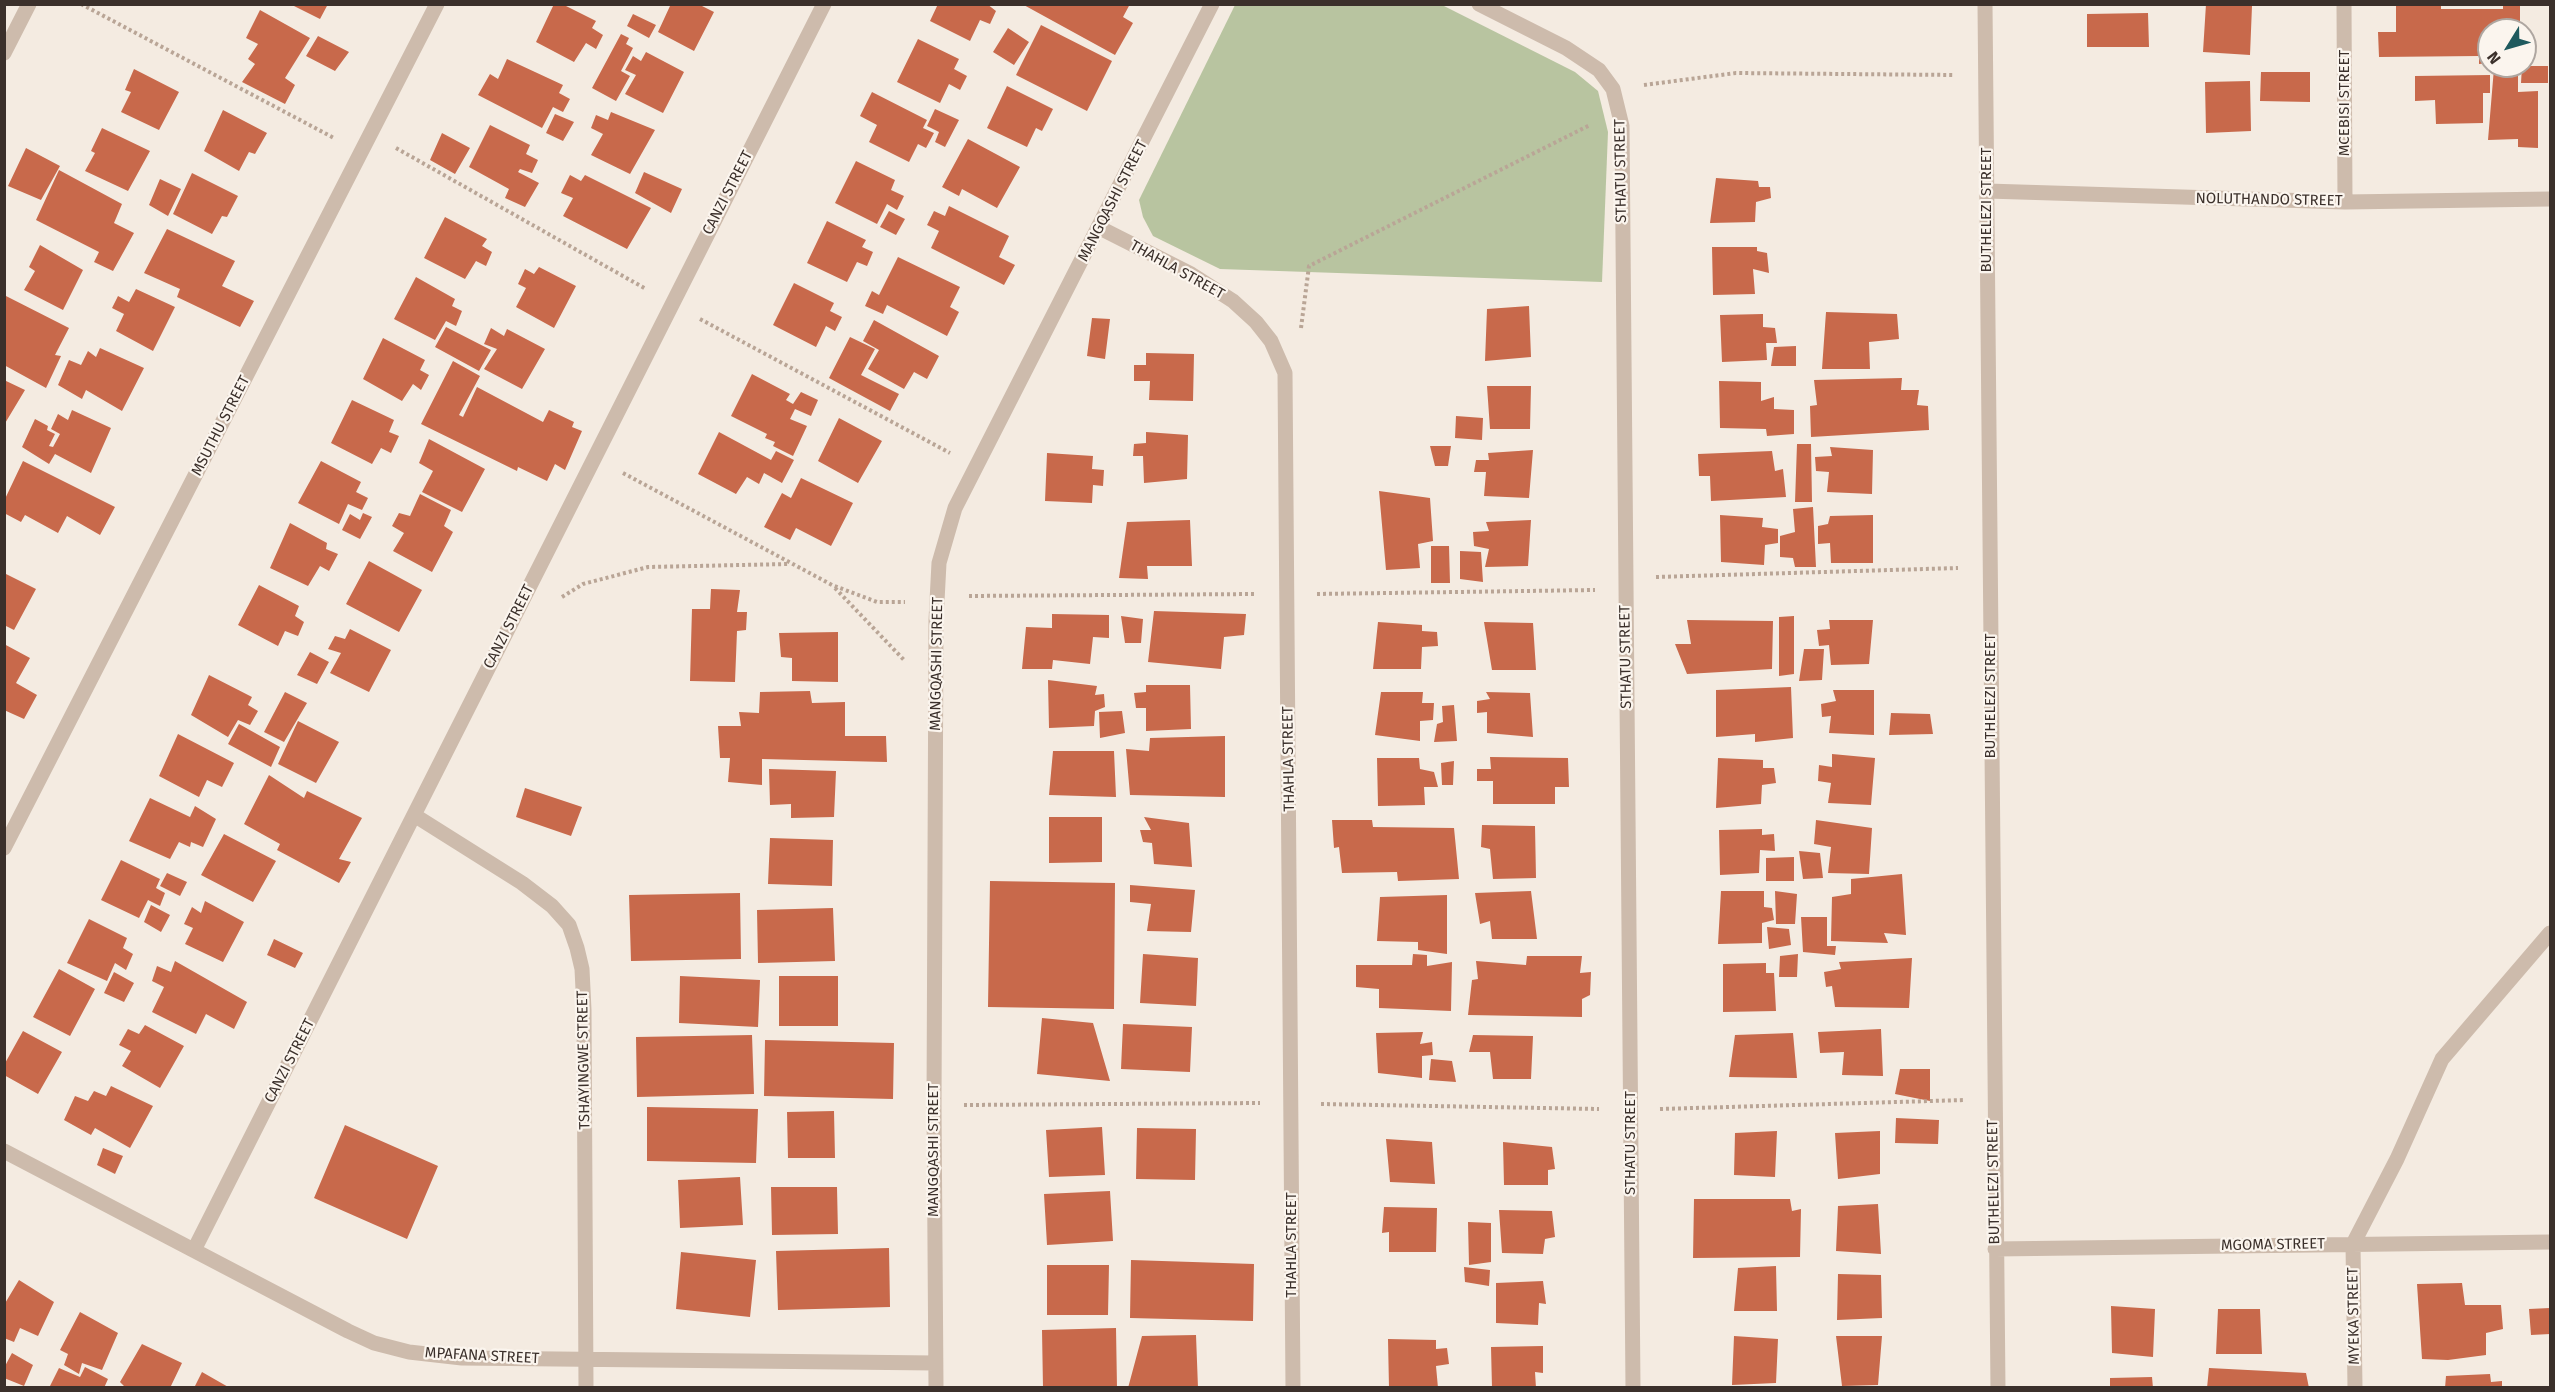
<!DOCTYPE html>
<style>
body{margin:0}
#map{position:relative;width:2555px;height:1392px;overflow:hidden;background:#f4ebe1;font-family:"Fira Sans",sans-serif}
canvas{display:block}
.frame{position:absolute;inset:0;border:6px solid #3b302b;pointer-events:none}
.north{position:absolute;left:2477px;top:18px;width:60px;height:60px;box-sizing:border-box;background:#fbf5ee;border:2px solid #aea6a0;border-radius:50%;rotate:233deg;font-size:16px;font-weight:700;line-height:24px;text-align:center;color:#3b302b}
.north::after{content:'';display:block;margin:auto;width:21px;height:27px;background:#1f5a5e;clip-path:polygon(50% 0,100% 100%,50% 72%,0 100%)}
</style>
<div id="map">
<canvas width="2555" height="1392"></canvas>
<div class="frame"></div>
<div class="north">N</div>
</div>
<script>
const ctx = document.querySelector('canvas').getContext('2d');
ctx.lineJoin = 'round';
function fill(path, color) { ctx.fillStyle = color; ctx.fill(path, 'evenodd'); }
const toPath = rows => new Path2D(rows.map(r => 'M' + r).join(''));
function strokePath(path, color, width, dash) { ctx.strokeStyle = color; ctx.lineWidth = width; ctx.lineCap = dash ? 'butt' : 'round'; ctx.setLineDash(dash || []); ctx.stroke(path); }
function write(font, color, halo, rows, align = 'center') {
  ctx.font = font + ' "Fira Sans",sans-serif'; ctx.lineWidth = 4.5; ctx.setLineDash([]); ctx.textBaseline = 'middle'; ctx.strokeStyle = halo; ctx.fillStyle = color; for (const [text, x, y, turn = 0] of rows) {
    ctx.save(); ctx.translate(x, y); ctx.rotate((+turn || 0) * Math.PI / 180); ctx.textAlign = isNaN(turn) ? turn : align; if (halo) ctx.strokeText(text, 0, 0); ctx.fillText(text, 0, 0); ctx.restore();
  }
}
fill(toPath([
 [1235,5,1442,5,1575,72,1598,91,1608,132,1602,282,1220,269,1153,236,1143,217,1139,200]
]), '#b8c4a0');
fill(toPath([
 [290,4,328,4,320,19],
 [554,4,562,4,596,21,592,28,603,35,596,49,586,43,574,62,536,42],
 [667,4,698,4,714,12,694,51,658,32,670,6],
 [938,4,987,4,996,11,990,24,980,20,970,41,930,21],
 [1022,4,1130,4,1123,17,1133,23,1115,55],
 [2206,4,2252,6,2250,55,2203,52],
 [2503,4,2520,4,2520,30,2489,30,2489,63,2479,64,2479,56,2379,57,2378,32,2396,32,2396,5,2441,5,2441,9,2503,9],
 [260,10,310,38,285,78,295,85,285,104,242,82,255,64,248,59,258,44,246,38],
 [2148,13,2149,47,2087,47,2087,14],
 [633,14,656,25,649,38,627,26],
 [1041,25,1112,61,1087,111,1016,75],
 [1008,28,1029,42,1014,65,993,52],
 [621,34,629,38,626,44,633,48,621,71,630,76,616,101,592,88],
 [318,36,349,52,335,71,306,56],
 [918,39,959,59,954,69,967,76,960,90,949,84,940,103,897,82],
 [646,52,684,72,663,113,625,94,636,75,625,70,633,56,641,61],
 [507,59,563,85,559,93,570,99,563,112,553,107,542,128,478,95,490,74,498,79],
 [2522,66,2548,66,2548,83,2521,83],
 [2494,68,2518,69,2518,92,2538,91,2538,148,2518,147,2518,139,2488,140],
 [134,69,179,92,159,130,121,112,131,92,125,90],
 [2261,72,2310,72,2310,102,2260,101],
 [2490,75,2490,93,2483,93,2483,123,2436,124,2435,100,2415,101,2415,76],
 [2250,81,2251,131,2206,133,2205,82],
 [1007,86,1053,109,1042,131,1036,128,1027,147,987,128],
 [872,92,927,120,923,128,934,133,926,148,918,144,909,162,869,142,877,125,860,116],
 [935,109,959,120,945,147,935,142,939,132,927,126],
 [223,110,267,133,255,154,249,152,239,171,204,151],
 [611,112,655,130,630,174,591,155,603,134,591,128,596,115,608,120],
 [555,114,574,122,563,141,546,133],
 [490,125,530,145,526,154,538,160,532,173,520,169,518,172,539,183,525,207,505,198,509,189,469,167],
 [102,128,150,151,128,191,85,171,95,153,91,151],
 [442,133,470,148,455,174,430,160],
 [968,139,1020,167,997,208,962,189,959,196,942,187],
 [26,148,60,166,41,200,8,186],
 [856,161,895,180,891,190,904,196,897,210,887,204,877,224,835,203],
 [59,170,122,204,114,223,134,233,113,271,94,262,99,252,36,220],
 [644,172,682,189,671,213,635,193],
 [192,173,238,196,227,217,222,216,212,234,173,214],
 [570,175,581,181,585,175,651,208,627,249,563,216,573,198,561,193],
 [1716,178,1758,181,1759,187,1770,187,1771,198,1756,202,1755,222,1710,223],
 [160,179,181,189,168,216,149,205],
 [949,206,1009,236,999,257,1015,265,1004,285,931,248,939,231,927,225,934,211,945,216],
 [889,211,905,219,896,235,880,227],
 [445,217,487,239,482,246,492,252,486,266,476,261,465,279,424,258],
 [827,221,866,240,862,247,873,252,867,266,857,262,847,282,807,263],
 [167,229,235,261,222,286,254,301,240,327,177,297,180,289,144,273],
 [40,245,83,270,63,310,24,290,35,271,29,267],
 [1712,247,1757,247,1757,251,1767,253,1769,273,1753,269,1755,294,1713,295],
 [898,257,960,287,950,307,959,312,947,336,887,305,883,314,865,306,872,291,879,295],
 [539,267,576,286,554,328,516,307,526,288,518,284,525,269,534,274],
 [416,277,455,299,452,306,462,311,456,326,446,321,435,340,394,319],
 [794,283,834,303,830,311,842,317,835,331,826,326,816,347,773,325],
 [136,289,175,307,153,351,116,331,124,314,112,308,118,296,129,302],
 [4,295,69,328,55,355,61,356,46,388,4,365],
 [1529,306,1531,357,1485,361,1487,309],
 [1826,312,1897,314,1899,339,1869,342,1870,369,1822,369],
 [1763,314,1763,327,1775,328,1777,343,1766,343,1767,360,1722,362,1720,315],
 [1092,318,1110,319,1105,359,1087,356],
 [874,320,939,356,927,379,914,372,904,389,868,369,879,350,863,341],
 [446,327,491,350,479,371,435,347],
 [491,328,504,336,507,329,545,349,522,389,484,369,497,349,484,344],
 [850,337,875,349,861,375,899,394,890,411,829,378],
 [383,338,425,360,420,370,429,375,421,390,413,384,402,401,363,379],
 [1796,346,1796,366,1771,366,1774,347],
 [100,348,144,368,122,411,86,390,82,399,58,385,69,360,81,365,88,351,96,357],
 [1146,353,1194,354,1193,401,1149,400,1150,381,1134,381,1134,365,1146,365],
 [453,361,480,376,459,415,463,417,477,387,543,422,549,410,574,422,572,427,582,431,565,470,555,464,547,481,518,467,517,471,421,424],
 [752,374,790,394,786,400,793,404,801,392,818,400,811,416,795,409,790,419,807,426,793,456,773,446,775,442,765,438,767,434,731,416],
 [1902,378,1901,390,1919,390,1917,405,1928,406,1929,430,1811,437,1810,406,1817,405,1814,380],
 [4,380,25,390,4,425],
 [1719,381,1761,382,1761,401,1774,397,1774,409,1794,410,1794,434,1767,436,1766,429,1720,428],
 [1487,386,1531,386,1530,429,1490,429],
 [352,400,394,420,389,432,399,436,391,453,381,448,372,464,331,443],
 [72,410,111,428,91,473,55,454,49,464,22,447,35,419,48,426,47,430,55,434,49,446,53,447,60,434,51,429,58,414,68,420],
 [1456,416,1483,418,1482,440,1455,438],
 [839,418,882,441,858,483,818,461],
 [719,432,771,460,776,451,794,460,782,483,764,473,759,484,747,477,736,494,698,474],
 [1146,432,1188,435,1187,479,1144,483,1143,456,1133,456,1134,444,1146,443],
 [429,439,485,469,462,512,422,492,433,471,419,463],
 [1797,444,1811,444,1812,502,1795,502],
 [1430,446,1451,446,1448,466,1435,466],
 [1830,447,1873,450,1872,494,1827,492,1829,472,1816,471,1815,457,1832,456],
 [1533,450,1529,498,1484,496,1486,472,1474,472,1476,460,1489,460,1488,453],
 [1772,451,1775,471,1783,469,1786,497,1711,501,1710,476,1699,476,1698,454],
 [1047,453,1093,456,1092,469,1104,470,1103,486,1093,485,1092,503,1045,501],
 [23,461,115,507,100,535,67,516,58,533,25,515,21,522,4,513,4,501],
 [321,461,361,482,356,492,368,498,362,510,348,504,339,524,298,503],
 [801,478,853,503,831,546,796,528,790,540,764,527,782,493,791,498],
 [1379,491,1430,498,1433,541,1418,544,1420,568,1386,570],
 [420,494,451,510,444,526,453,532,432,572,393,551,404,533,392,526,399,513,410,516],
 [1813,507,1816,567,1795,567,1793,558,1780,557,1780,536,1795,532,1793,509],
 [363,513,372,517,360,539,342,530,350,514,360,520],
 [1720,515,1763,518,1762,527,1778,529,1778,543,1765,545,1764,565,1721,562],
 [1873,515,1873,563,1831,563,1830,543,1818,544,1818,526,1828,524,1830,516],
 [1190,520,1192,566,1147,566,1148,579,1119,578,1127,522],
 [1531,520,1528,566,1485,567,1489,549,1474,546,1473,532,1489,531,1486,522],
 [290,523,327,543,326,549,338,554,329,571,320,566,308,586,270,568],
 [1431,546,1449,546,1450,583,1431,583],
 [1460,551,1481,552,1483,582,1460,579],
 [369,561,422,590,399,632,346,604],
 [4,573,36,589,14,630,4,625],
 [259,585,299,606,295,616,304,622,298,636,285,631,278,646,238,625],
 [711,589,740,590,737,612,747,612,746,630,737,631,735,682,690,681,692,609,710,609],
 [1154,611,1246,614,1244,635,1224,637,1221,669,1148,662],
 [1052,614,1109,615,1109,638,1093,637,1090,664,1053,660,1052,669,1022,669,1026,627,1052,628],
 [1121,616,1143,619,1141,643,1125,643],
 [1794,616,1794,674,1779,676,1779,617],
 [1687,620,1773,621,1772,669,1687,674,1675,644,1691,644],
 [1829,620,1873,620,1869,664,1831,665,1829,645,1819,646,1817,630,1830,629],
 [1378,622,1422,625,1422,631,1437,632,1438,646,1422,647,1421,669,1373,669],
 [1484,622,1533,623,1536,670,1492,670],
 [350,629,391,650,369,692,330,673,341,653,328,649,335,636,345,639],
 [838,632,838,682,792,681,792,658,781,657,779,633],
 [4,644,30,658,16,683,37,695,24,719,4,710],
 [1804,649,1824,649,1822,680,1799,681],
 [310,652,329,662,317,684,297,675],
 [209,675,252,697,248,705,258,711,250,725,238,720,228,737,191,715],
 [1048,680,1097,686,1095,695,1104,694,1105,707,1095,711,1094,726,1049,728],
 [1146,685,1190,685,1191,729,1146,731,1146,708,1136,708,1134,693,1146,692],
 [1791,687,1793,738,1755,742,1755,734,1716,737,1716,690],
 [1833,690,1874,690,1874,735,1829,733,1831,716,1822,717,1821,704,1836,701],
 [810,691,812,703,845,702,845,736,886,736,887,762,762,759,762,785,728,782,730,758,720,758,718,726,741,726,739,712,759,713,760,692],
 [285,692,307,703,284,742,264,732],
 [1381,692,1423,692,1422,703,1434,703,1433,720,1420,721,1420,741,1375,735],
 [1486,692,1530,693,1533,737,1487,733,1487,712,1477,713,1477,701,1490,699],
 [1454,705,1457,741,1434,742,1437,724,1443,722,1442,706],
 [1122,711,1125,733,1100,738,1099,712],
 [1891,713,1930,714,1933,734,1889,735],
 [298,721,339,742,316,783,278,764],
 [239,724,280,747,271,767,228,744],
 [178,734,234,763,222,787,207,780,199,797,159,776],
 [1225,736,1225,797,1130,795,1126,749,1149,751,1150,738],
 [1053,751,1114,751,1116,797,1049,795],
 [1832,754,1875,758,1871,805,1828,803,1831,783,1818,781,1819,765,1832,767],
 [1490,757,1568,758,1569,787,1555,787,1555,804,1493,804,1493,781,1477,781,1477,769,1491,769],
 [1377,758,1419,758,1420,769,1434,772,1438,787,1424,787,1425,805,1378,806],
 [1718,758,1763,760,1763,768,1774,768,1776,783,1762,785,1761,804,1716,808],
 [1454,761,1453,785,1442,785,1441,763],
 [769,769,836,771,834,817,791,818,791,804,770,805],
 [269,775,304,798,307,791,362,818,339,859,351,862,339,883,277,850,280,844,244,824],
 [525,788,582,807,571,836,516,817],
 [150,798,190,817,195,806,216,819,203,847,191,842,190,847,179,842,170,859,129,841],
 [1049,817,1102,817,1102,862,1049,863],
 [1144,817,1189,823,1192,867,1154,864,1152,843,1143,842,1140,830,1151,830],
 [1332,820,1372,820,1373,827,1454,828,1459,879,1398,881,1397,872,1342,873,1339,847,1334,848],
 [1816,820,1872,828,1869,874,1828,873,1831,847,1814,844],
 [1482,825,1535,826,1536,878,1493,879,1490,849,1481,847],
 [1762,829,1762,835,1774,834,1775,851,1760,850,1759,873,1720,875,1719,830],
 [224,834,276,861,253,902,201,875],
 [770,838,833,840,832,886,768,884],
 [1799,851,1820,853,1823,878,1803,879],
 [1794,857,1794,881,1766,881,1766,858],
 [121,860,160,879,156,888,165,893,160,906,148,900,139,918,101,900],
 [167,873,187,882,180,896,160,886],
 [1902,874,1906,935,1884,933,1888,943,1831,941,1832,897,1851,894,1851,879],
 [990,881,1115,883,1114,1009,988,1007],
 [1130,885,1195,890,1191,932,1147,931,1151,904,1130,902],
 [1531,891,1537,939,1492,939,1490,921,1480,924,1475,893],
 [1721,891,1764,891,1764,907,1772,908,1774,920,1762,923,1762,943,1718,944],
 [1775,891,1797,894,1795,924,1776,924],
 [740,893,741,959,631,961,629,895],
 [1447,895,1447,954,1418,950,1418,942,1377,941,1380,897],
 [205,901,244,922,223,962,185,944,193,928,184,924,192,907,201,913],
 [151,905,170,915,161,932,144,922],
 [833,908,835,961,758,963,757,910],
 [1801,917,1827,917,1827,946,1836,946,1835,955,1803,952],
 [89,919,127,938,123,948,133,954,126,970,115,963,107,981,67,963],
 [1767,927,1789,929,1791,945,1769,949],
 [274,939,303,953,295,968,267,955],
 [1143,954,1198,958,1196,1006,1140,1003],
 [1413,954,1427,955,1427,966,1452,962,1451,1011,1379,1008,1379,989,1356,987,1356,965,1412,965],
 [1798,954,1797,977,1779,977,1780,956],
 [1527,956,1582,956,1580,973,1591,972,1590,995,1582,999,1582,1017,1468,1015,1472,980,1478,979,1476,961,1526,965],
 [1912,958,1909,1008,1835,1007,1832,986,1826,987,1824,972,1841,969,1839,962],
 [175,961,247,1002,234,1029,206,1014,196,1034,152,1012,164,987,152,981,157,966,171,972],
 [1766,963,1766,973,1774,973,1776,1011,1723,1012,1723,964],
 [59,969,95,989,70,1036,33,1017],
 [114,972,134,983,124,1002,104,993],
 [680,976,760,980,758,1027,679,1023],
 [779,976,838,976,838,1026,779,1026],
 [1042,1018,1093,1023,1110,1081,1037,1074],
 [1123,1024,1192,1027,1190,1072,1121,1069],
 [145,1025,184,1046,160,1088,122,1066,131,1051,119,1045,128,1029,139,1034],
 [1881,1029,1883,1076,1842,1075,1844,1052,1820,1053,1818,1032],
 [23,1031,62,1052,38,1094,4,1075,4,1065],
 [1423,1032,1420,1044,1432,1042,1433,1055,1422,1056,1422,1078,1378,1073,1376,1033],
 [1793,1033,1797,1078,1729,1077,1735,1035],
 [752,1035,754,1094,637,1097,636,1037],
 [1473,1035,1533,1036,1531,1079,1493,1079,1490,1052,1469,1052],
 [765,1040,894,1043,893,1099,764,1096],
 [1431,1059,1452,1061,1456,1082,1429,1080],
 [1900,1069,1930,1069,1930,1101,1895,1094],
 [111,1086,153,1106,130,1148,95,1128,91,1135,64,1120,75,1096,88,1101,94,1091,106,1096],
 [647,1107,758,1109,756,1163,647,1161],
 [834,1111,835,1158,788,1158,787,1112],
 [1896,1118,1939,1120,1938,1144,1895,1143],
 [345,1125,438,1166,407,1239,314,1198],
 [1102,1127,1105,1175,1049,1177,1046,1130],
 [1137,1128,1196,1129,1195,1180,1136,1179],
 [1777,1131,1775,1177,1734,1175,1735,1133],
 [1880,1131,1880,1174,1838,1179,1835,1133],
 [1386,1139,1432,1142,1435,1184,1390,1182],
 [1503,1142,1552,1147,1555,1169,1548,1170,1548,1185,1504,1185],
 [103,1148,123,1156,115,1174,97,1165],
 [740,1177,743,1225,680,1228,678,1180],
 [771,1187,837,1187,838,1234,772,1235],
 [1110,1191,1113,1241,1047,1245,1044,1194],
 [1694,1199,1790,1199,1792,1211,1801,1209,1800,1257,1693,1258],
 [1878,1204,1881,1254,1836,1251,1838,1206],
 [1384,1207,1437,1208,1436,1252,1389,1252,1389,1232,1382,1233],
 [1499,1210,1552,1211,1555,1237,1545,1239,1543,1254,1502,1253],
 [1468,1222,1491,1223,1491,1262,1469,1265],
 [889,1248,890,1307,778,1310,776,1251],
 [681,1252,756,1260,750,1317,676,1309],
 [1131,1260,1254,1264,1253,1321,1130,1318],
 [1047,1265,1109,1265,1108,1315,1047,1315],
 [1776,1266,1777,1311,1734,1311,1738,1268],
 [1464,1267,1490,1270,1489,1286,1465,1282],
 [1838,1274,1881,1275,1882,1318,1837,1320],
 [19,1280,54,1302,38,1336,20,1328,14,1342,4,1338,4,1305],
 [1543,1281,1546,1304,1539,1303,1538,1325,1496,1323,1496,1283],
 [2462,1283,2465,1305,2501,1305,2503,1329,2486,1333,2486,1355,2448,1360,2422,1359,2417,1284],
 [2111,1306,2155,1309,2153,1357,2112,1353],
 [2550,1308,2550,1334,2531,1335,2529,1309],
 [2218,1309,2260,1309,2262,1354,2216,1354],
 [80,1312,118,1333,102,1370,82,1363,79,1374,64,1365,68,1354,60,1350],
 [1116,1328,1117,1388,1043,1388,1042,1330],
 [1196,1335,1198,1388,1128,1388,1142,1336],
 [1734,1336,1778,1339,1776,1383,1732,1385],
 [1836,1336,1882,1336,1878,1385,1842,1386],
 [1388,1339,1436,1340,1436,1349,1447,1348,1449,1364,1436,1366,1438,1388,1389,1388],
 [142,1344,182,1363,170,1388,126,1388,120,1382],
 [1543,1346,1543,1373,1535,1372,1536,1388,1492,1388,1491,1347],
 [12,1353,33,1365,24,1386,4,1378,4,1368],
 [85,1367,108,1379,104,1388,49,1388,59,1368,80,1377],
 [2209,1368,2306,1373,2309,1388,2207,1388],
 [202,1372,230,1388,194,1388],
 [2490,1374,2491,1382,2502,1381,2502,1388,2445,1388,2446,1376],
 [2152,1377,2153,1388,2110,1388,2110,1378]
]), '#c8694b');
strokePath(toPath([
 [81,4,334,138],
 [1644,85,1736,73,1954,75],
 [396,148,646,289],
 [700,319,950,453],
 [1301,328,1309,266,1590,125],
 [623,473,832,585,877,602,905,602],
 [1656,577,1958,568],
 [835,588,904,660],
 [1317,594,1595,590],
 [969,596,1256,594],
 [562,597,583,584,648,567,788,564],
 [1321,1104,1599,1109],
 [964,1105,1260,1103],
 [1660,1109,1965,1100]
]), '#b9a596', 4, [3, 3]);
strokePath(toPath([
 [1479,4,1566,48,1599,70,1613,89,1622,126,1633,1388],
 [1985,4,1998,1388],
 [2344,4,2345,202],
 [4,53,29,4],
 [1987,191,2345,202,2550,199],
 [1100,228,1191,274,1233,301,1256,322,1271,341,1285,373,1293,1388],
 [414,815,522,883,552,906,569,925,577,948,582,969,584,1010,586,1388],
 [4,848,437,4],
 [4,1151,348,1331,374,1343,409,1352,462,1358,935,1363],
 [1995,1249,2550,1242],
 [194,1250,824,4],
 [936,1388,934,1105,936,620,939,563,955,508,1212,4],
 [2355,1388,2353,1244,2397,1159,2442,1059,2550,933]
]), '#cdbbac', 15);
write('15px', '#3b302b', '#fbf5ee', [
 ["MCEBISI STREET",2345,103,-90],
 ["STHATU STREET",1621,171,-91],
 ["CANZI STREET",728,193,-63],
 ["NOLUTHANDO STREET",2269,200,1],
 ["MANGQASHI STREET",1113,201,-63],
 ["BUTHELEZI STREET",1987,210,-90],
 ["THAHLA STREET",1177,270,29],
 ["MSUTHU STREET",221,426,-63],
 ["CANZI STREET",509,627,-63],
 ["STHATU STREET",1626,657,-91],
 ["MANGQASHI STREET",937,664,-89],
 ["BUTHELEZI STREET",1991,696,-90],
 ["THAHLA STREET",1289,759,-91],
 ["TSHAYINGWE STREET",584,1060,-91],
 ["CANZI STREET",290,1061,-63],
 ["STHATU STREET",1631,1143,-90],
 ["MANGQASHI STREET",934,1150,-90],
 ["BUTHELEZI STREET",1994,1182,-91],
 ["THAHLA STREET",1292,1245,-90],
 ["MGOMA STREET",2273,1245,-1],
 ["MYEKA STREET",2354,1316,-91],
 ["MPAFANA STREET",482,1356,3]
]);
</script>
